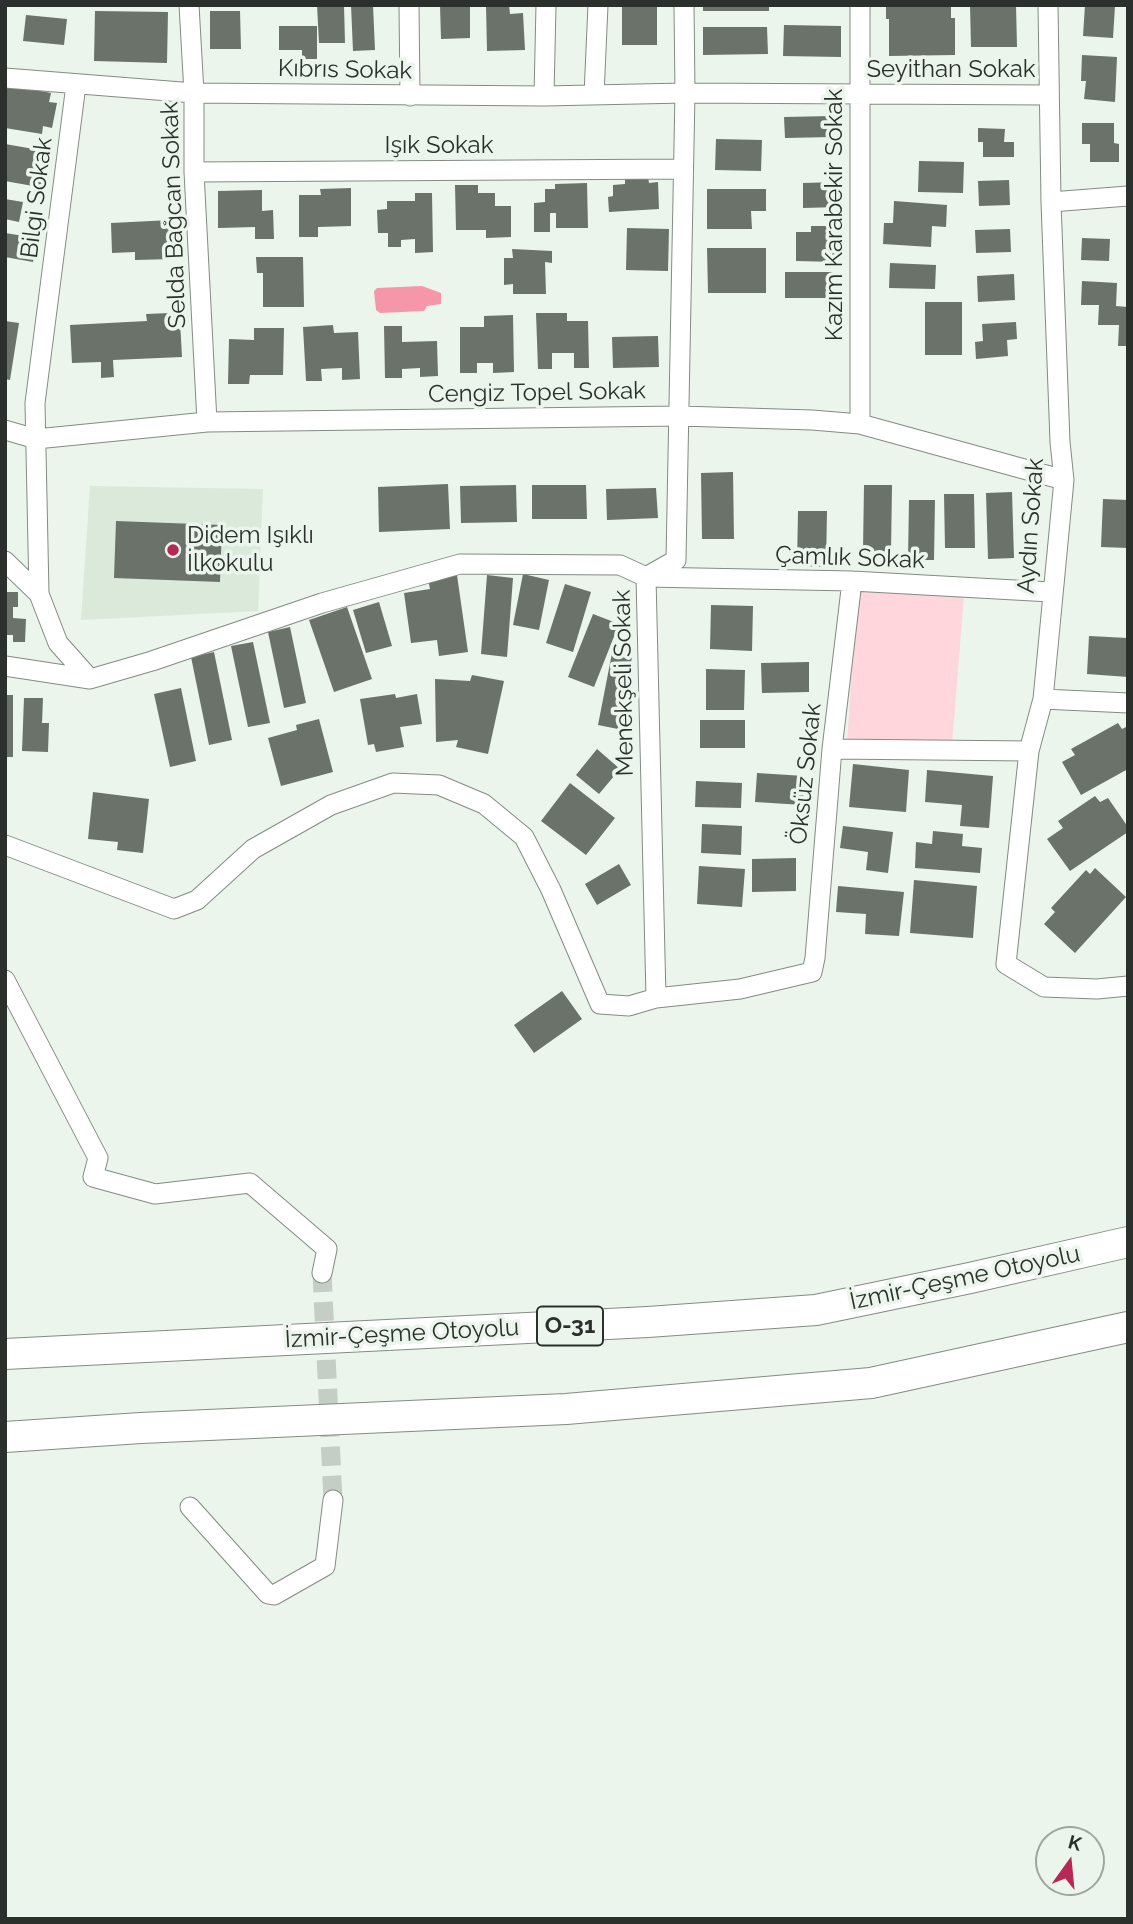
<!DOCTYPE html>
<meta charset="utf-8">
<style>
body{margin:0}
#map{position:relative;width:1133px;height:1924px;overflow:hidden;background:#ebf5eb;font-family:Raleway,sans-serif}
canvas{display:block}
.frame{position:absolute;inset:0;border:7px solid #2c302c;pointer-events:none}
.north{position:absolute;left:1035px;top:1826px;width:70px;height:70px;box-sizing:border-box;background:#ebf5eb;border:2px solid #9fa69f;border-radius:50%;rotate:15deg;font-size:19px;font-weight:700;line-height:28px;text-align:center;color:#2c302c}
.north::after{content:'';display:block;margin:auto;width:24px;height:32px;background:#b72856;clip-path:polygon(50% 0,100% 100%,50% 72%,0 100%)}
</style>
<div id="map">
<canvas width="1133" height="1924"></canvas>
<div class="frame"></div>
<div class="north">K</div>
</div>
<script>
const ctx = document.querySelector('canvas').getContext('2d');
ctx.lineJoin = 'round';
function fill(path, color) { ctx.fillStyle = color; ctx.fill(path, 'evenodd'); }
const toPath = rows => new Path2D(rows.map(r => 'M' + r).join(''));
function strokePath(path, color, width, dash) { ctx.strokeStyle = color; ctx.lineWidth = width; ctx.lineCap = dash ? 'butt' : 'round'; ctx.setLineDash(dash || []); ctx.stroke(path); }
function write(font, color, halo, rows, align = 'center') {
  ctx.font = font + ' Raleway,sans-serif'; ctx.lineWidth = 7; ctx.setLineDash([]); ctx.textBaseline = 'middle'; ctx.strokeStyle = halo; ctx.fillStyle = color; for (const [text, x, y, turn = 0] of rows) {
    ctx.save(); ctx.translate(x, y); ctx.rotate((+turn || 0) * Math.PI / 180); ctx.textAlign = isNaN(turn) ? turn : align; if (halo) ctx.strokeText(text, 0, 0); ctx.fillText(text, 0, 0); ctx.restore();
  }
}
fill(toPath([
 [90,486,263,489,258,611,81,620]
]), '#dae9da');
fill(toPath([
 [857,592,964,595,952,745,847,743]
]), '#fed6dc');
fill(toPath([
 [422,286,441,293,441,304,427,306,424,311,380,313,376,310,374,291,377,288]
]), '#f697a9');
fill(toPath([
 [317,5,344,5,345,43,319,43],
 [351,5,373,5,375,50,353,51],
 [440,5,470,5,470,38,441,39],
 [486,5,509,5,510,14,523,13,525,50,487,51],
 [622,5,657,5,657,45,622,45],
 [703,5,769,5,769,11,703,11],
 [886,5,951,5,951,18,955,18,955,55,889,56,889,19,886,19],
 [970,5,1016,5,1017,47,971,47],
 [1085,5,1115,6,1113,38,1083,36],
 [95,11,168,12,167,63,94,61],
 [210,11,240,11,241,49,210,49],
 [26,15,67,19,64,45,23,41],
 [784,25,841,26,841,57,783,56],
 [279,26,317,26,317,59,302,59,302,50,279,50],
 [703,27,767,27,768,54,703,55],
 [1082,55,1117,57,1115,102,1084,99,1086,81,1081,81],
 [5,84,51,93,49,102,57,103,52,128,43,126,42,134,5,128],
 [833,116,833,137,785,138,784,117],
 [1082,123,1114,123,1114,143,1119,144,1119,162,1090,162,1090,144,1082,144],
 [978,128,1005,129,1004,142,1014,142,1014,157,983,157,983,142,978,142],
 [716,139,762,140,761,171,715,170],
 [5,144,51,152,44,188,5,181],
 [919,161,964,162,963,193,918,192],
 [648,177,649,183,658,182,659,209,609,212,608,197,613,196,613,185,625,184,625,178],
 [1009,180,1010,205,979,206,978,181],
 [838,182,839,207,803,208,803,183],
 [587,183,588,228,556,228,556,213,550,213,550,232,534,232,534,203,545,202,545,189,555,189,555,184],
 [455,185,478,185,478,193,495,193,495,206,511,206,511,237,486,238,486,230,456,230],
 [351,188,351,226,318,227,318,237,299,237,299,195,321,195,320,189],
 [707,189,766,189,766,211,751,211,752,229,707,229],
 [262,190,262,211,273,210,274,239,255,239,255,227,218,228,218,191],
 [415,193,432,193,433,252,415,253,415,239,401,240,401,247,388,247,388,233,378,233,377,210,387,209,387,201,415,201],
 [5,199,23,202,19,222,5,219],
 [894,201,947,205,946,227,932,226,931,247,883,244,884,223,893,223],
 [171,220,173,259,135,260,135,252,112,253,111,223],
 [811,226,830,226,830,232,838,232,838,262,796,261,796,232,811,232],
 [627,228,669,229,668,271,626,270],
 [1010,229,1011,252,976,253,975,230],
 [5,233,37,238,33,262,5,257],
 [1082,238,1110,239,1109,261,1081,260],
 [707,248,766,248,766,293,708,293],
 [512,249,552,251,552,263,545,262,546,294,513,294,513,284,504,285,504,258,513,258],
 [256,257,303,257,304,307,263,307,263,273,257,273],
 [890,263,936,265,935,289,889,288],
 [785,272,834,272,834,298,785,298],
 [1014,274,1015,300,978,302,977,276],
 [1082,281,1117,283,1116,306,1128,307,1128,346,1118,346,1119,325,1098,325,1099,305,1081,305],
 [925,302,962,302,962,355,925,355],
 [170,313,170,322,180,321,182,357,113,360,114,377,101,378,101,362,72,363,70,325,147,321,146,314],
 [536,313,567,313,567,321,588,321,589,368,574,368,574,353,552,353,552,369,538,369],
 [513,315,514,372,493,373,493,363,477,363,477,373,460,373,460,327,484,327,484,316],
 [5,321,19,323,10,380,5,379],
 [1016,322,1017,339,1007,340,1008,356,976,359,975,342,983,341,982,324],
 [333,325,334,333,358,332,360,379,342,380,342,368,321,369,322,381,306,381,303,327],
 [384,326,402,326,402,342,437,341,438,376,420,377,420,368,402,369,402,378,385,378],
 [254,328,284,328,283,375,250,375,249,384,228,384,229,339,254,340],
 [658,336,659,367,613,368,612,337],
 [733,472,734,539,702,539,701,473],
 [448,484,450,529,379,532,378,487],
 [516,485,517,522,461,523,460,486],
 [532,485,586,485,587,519,532,519],
 [864,485,892,485,891,552,863,551],
 [656,488,658,518,607,520,606,489],
 [1012,492,1014,558,988,559,986,493],
 [944,494,974,494,975,548,945,548],
 [1103,499,1128,500,1128,548,1101,547],
 [909,500,935,500,934,560,908,560],
 [798,511,827,511,826,567,797,566],
 [116,521,222,525,220,582,114,578],
 [523,574,549,580,539,630,513,625],
 [457,575,468,652,439,656,437,640,411,643,404,593,430,589,428,579],
 [487,575,513,578,507,657,481,654],
 [565,584,591,592,573,652,546,643],
 [5,592,18,592,18,607,13,607,13,618,26,619,25,642,13,642,13,635,5,635],
 [379,602,392,646,366,653,353,610],
 [711,605,753,606,752,651,710,649],
 [347,607,372,679,334,692,309,620],
 [593,614,619,624,594,687,568,677],
 [290,627,306,703,284,708,268,632],
 [1089,636,1128,638,1128,677,1087,674],
 [253,642,270,723,248,727,231,646],
 [613,648,633,652,618,729,598,725],
 [214,652,232,740,209,745,191,657],
 [809,662,809,692,762,693,761,663],
 [706,669,745,670,744,710,706,710],
 [472,675,504,681,488,754,456,747,458,740,436,742,435,679,470,681],
 [181,688,196,761,170,767,154,694],
 [395,694,396,698,417,694,422,724,400,727,404,747,376,752,374,744,368,745,360,699],
 [5,695,13,695,13,757,5,757],
 [24,698,43,698,42,723,49,723,48,752,22,751],
 [319,719,333,772,281,786,268,738,297,730,296,725],
 [700,720,745,720,745,748,700,748],
 [1118,723,1122,729,1128,726,1128,769,1081,795,1062,762,1075,755,1071,749],
 [597,749,620,769,599,794,576,775],
 [853,764,909,770,906,812,849,807],
 [927,770,993,776,989,828,960,826,962,805,925,802],
 [757,773,804,776,803,805,755,802],
 [696,781,742,783,741,808,695,807],
 [570,783,615,818,586,855,541,821],
 [93,792,149,799,143,853,117,850,118,842,88,839],
 [1095,796,1100,802,1108,798,1128,827,1128,832,1070,871,1047,839,1063,828,1058,821],
 [702,824,742,826,741,855,701,853],
 [843,826,893,832,888,873,866,870,868,852,840,848],
 [933,831,963,834,962,846,982,848,980,873,915,868,916,842,932,844],
 [796,858,796,891,752,892,752,859],
 [619,864,631,885,597,905,585,884],
 [699,866,745,869,742,907,697,904],
 [1095,868,1126,897,1075,953,1044,924,1055,912,1051,908,1086,870,1090,874],
 [914,880,977,886,973,938,910,933],
 [838,886,904,892,899,936,865,934,866,914,836,912],
 [562,991,582,1019,534,1053,514,1025]
]), '#6a726a');
strokePath(toPath([
 [322,1273,333,1500]
]), '#c5cec5', 19, [19, 10]);
const minor = toPath([
 [189,5,194,93,194,172,207,422],
 [409,5,410,96],
 [860,5,860,424],
 [1048,5,1051,202,1060,442,1064,480,1043,699,1029,751,1006,964,1044,987,1097,989,1128,986],
 [5,78,194,93,544,96,685,93,1049,95],
 [76,85,35,403,39,594,58,643,90,679],
 [594,95,598,5],
 [544,96,546,5],
 [194,172,683,169],
 [1051,202,1128,196],
 [5,430,36,439,207,422,680,416,812,420,860,424,1064,480],
 [5,561,39,594],
 [5,666,90,679,152,661,322,603,460,564,620,565,646,577,852,581,1051,592],
 [1043,699,1128,703],
 [832,749,1029,751],
 [5,845,174,909,197,900,253,849,331,805,393,783,439,785,484,804,524,837,551,890,600,1004,629,1006,656,998,740,989,812,972,815,958,832,749,852,581],
 [5,980,98,1158,93,1177,155,1194,250,1183,327,1249,322,1273],
 [656,998,646,577,676,560,685,93,684,5],
 [190,1507,268,1594,274,1595,325,1566,333,1500]
]);
const highway = toPath([
 [5,1354,648,1322,816,1310,970,1278,1128,1242],
 [5,1437,141,1428,566,1409,871,1383,1128,1327]
]);
strokePath(minor, '#838b83', 21);
strokePath(highway, '#838b83', 32);
strokePath(minor, '#fff', 19);
strokePath(highway, '#fff', 30);
for (const [x, y, r, color] of [
 [173,550,7,"#b72856"]
]) { const dot = new Path2D(); dot.arc(x, y, r, 0, 2 * Math.PI); ctx.fillStyle = color; ctx.fill(dot); strokePath(dot, '#ebf5eb', 2.5); }
for (const [x, y, w] of [
 [570,1326,66]
]) { const box = new Path2D(); box.roundRect(x - w / 2, y - 19.5, w, 39, 5); ctx.fillStyle = '#ebf5eb'; ctx.fill(box); strokePath(box, '#2c302c', 2); }
write('bold 23px', '#2c302c', null, [
 ["O-31",570,1326]
]);
write('24px', '#2c302c', '#ebf5eb', [
 ["Kıbrıs Sokak",345,70,1],
 ["Seyithan Sokak",951,70],
 ["Işık Sokak",439,146],
 ["Bilgi Sokak",37,198,-83],
 ["Selda Bağcan Sokak",174,215,-92],
 ["Kazım Karabekir Sokak",835,215,-90],
 ["Cengiz Topel Sokak",537,393,-1],
 ["Aydın Sokak",1031,526,-86],
 ["Çamlık Sokak",850,558,2],
 ["Menekşeli Sokak",624,683,-91],
 ["Öksüz Sokak",806,774,-84],
 ["İzmir-Çeşme Otoyolu",965,1278,-12],
 ["İzmir-Çeşme Otoyolu",402,1334,-3]
]);
write('24px', '#2c302c', '#ebf5eb', [
 ["Didem Işıklı",187,536],
 ["İlkokulu",187,564]
], 'left');
</script>
